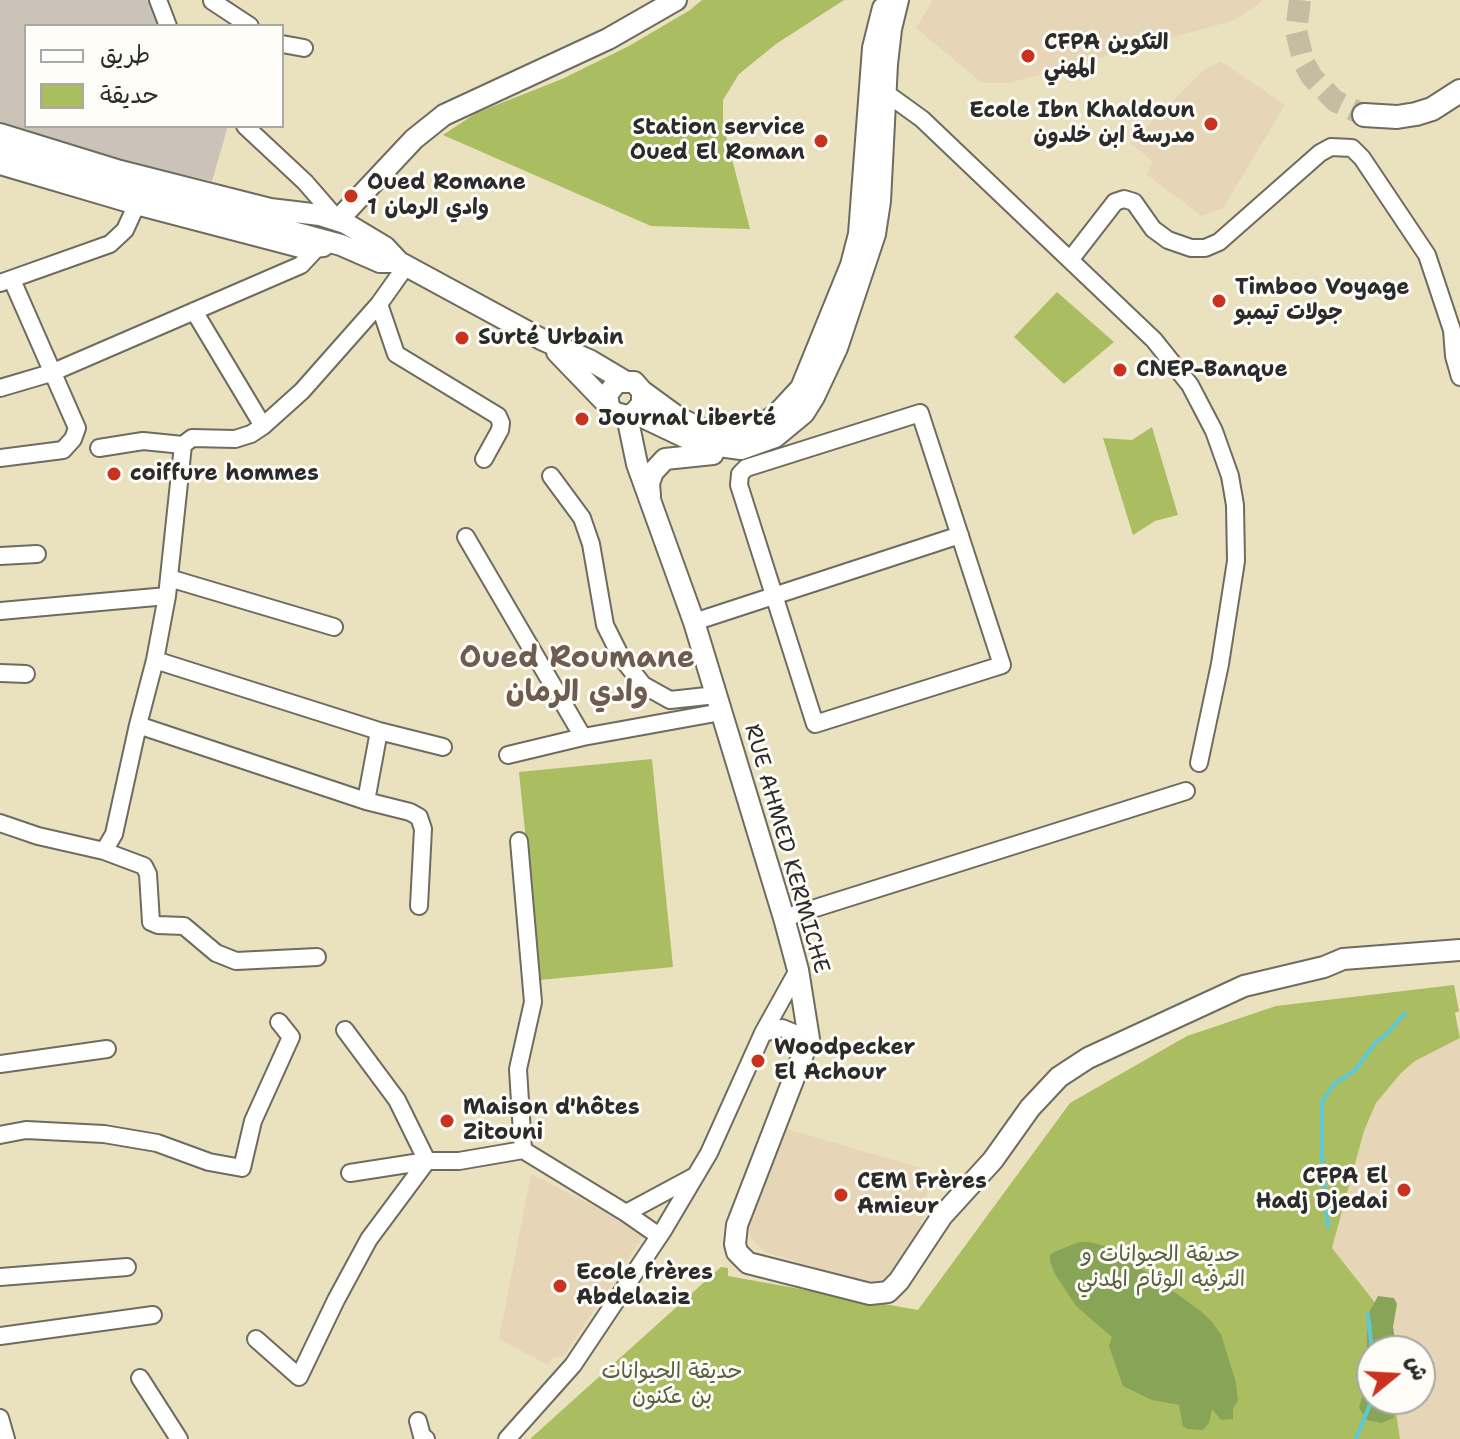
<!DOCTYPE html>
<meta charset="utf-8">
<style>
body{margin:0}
#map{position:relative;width:1460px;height:1439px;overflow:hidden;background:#eae1bf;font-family:"Shantell Sans","Playpen Sans Arabic",sans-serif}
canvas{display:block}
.legend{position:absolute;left:24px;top:24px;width:260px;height:104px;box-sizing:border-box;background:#fdfcf7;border:2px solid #a9a8a5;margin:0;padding:10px 14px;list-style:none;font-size:24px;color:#2b2b2b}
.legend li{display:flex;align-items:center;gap:16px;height:40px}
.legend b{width:40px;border:2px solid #a9a8a5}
.north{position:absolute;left:1356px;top:1335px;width:80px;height:80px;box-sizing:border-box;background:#fdfcf7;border:2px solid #a9a8a5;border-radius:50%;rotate:72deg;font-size:22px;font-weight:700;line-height:32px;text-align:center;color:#2b2b2b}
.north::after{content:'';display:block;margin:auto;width:28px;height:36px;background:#c8321e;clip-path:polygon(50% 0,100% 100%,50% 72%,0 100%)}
</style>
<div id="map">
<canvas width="1460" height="1439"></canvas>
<ul class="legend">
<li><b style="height:10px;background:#fff"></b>طريق</li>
<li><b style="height:22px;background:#abbd61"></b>حديقة</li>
</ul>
<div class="north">ش</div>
</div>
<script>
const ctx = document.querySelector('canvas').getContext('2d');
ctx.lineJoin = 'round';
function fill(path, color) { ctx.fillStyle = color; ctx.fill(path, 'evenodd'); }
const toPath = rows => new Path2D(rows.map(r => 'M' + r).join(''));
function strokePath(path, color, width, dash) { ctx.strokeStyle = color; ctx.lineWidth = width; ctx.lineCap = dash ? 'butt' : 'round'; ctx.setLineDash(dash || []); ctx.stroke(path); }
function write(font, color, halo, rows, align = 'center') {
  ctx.font = font + ' "Shantell Sans","Playpen Sans Arabic",sans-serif'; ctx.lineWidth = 6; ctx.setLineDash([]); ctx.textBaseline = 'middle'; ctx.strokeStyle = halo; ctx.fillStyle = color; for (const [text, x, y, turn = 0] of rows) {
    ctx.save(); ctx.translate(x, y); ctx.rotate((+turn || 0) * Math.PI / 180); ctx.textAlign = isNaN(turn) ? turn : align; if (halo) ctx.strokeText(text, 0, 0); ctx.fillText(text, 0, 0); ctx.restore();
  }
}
fill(toPath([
 [933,0,1264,0,1235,20,1009,83,982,83,916,28],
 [1221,61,1285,105,1223,208,1202,216,1146,174,1153,162,1130,143,1204,70],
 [1460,1038,1460,1439,1400,1439,1394,1399,1420,1399,1420,1351,1387,1351,1380,1309,1332,1249,1364,1131,1376,1103,1401,1073,1415,1061],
 [780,1127,931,1171,921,1226,924,1239,893,1274,871,1283,767,1253,751,1239,746,1220],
 [531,1174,646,1232,564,1356,554,1357,548,1365,499,1339]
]), '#e7d5b7');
fill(toPath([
 [0,0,147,0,161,26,26,26,26,126,228,126,212,181,75,150,0,123]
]), '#cbc3b8');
fill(toPath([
 [702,0,844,0,776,44,739,74,723,100,723,124,750,229,651,226,443,135,476,113,562,79,629,46,690,10],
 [1057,292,1114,342,1064,384,1014,337],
 [1152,427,1178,515,1155,521,1133,535,1103,438,1132,440],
 [652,759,673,967,540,980,519,772],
 [1454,985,1459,1011,1455,1013,1460,1038,1415,1061,1401,1073,1376,1103,1364,1131,1332,1248,1380,1309,1372,1351,1372,1399,1394,1399,1400,1439,530,1439,721,1267,728,1268,728,1276,918,1310,1070,1103,1187,1036,1276,1006]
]), '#abbd61');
fill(toPath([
 [1079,1242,1090,1242,1114,1249,1202,1312,1212,1322,1221,1334,1236,1383,1238,1401,1233,1408,1233,1419,1221,1420,1212,1409,1209,1423,1203,1430,1188,1429,1183,1427,1179,1405,1152,1400,1123,1386,1109,1346,1112,1337,1076,1306,1055,1274,1050,1261,1050,1255,1054,1252],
 [1378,1296,1394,1298,1397,1304,1393,1327,1397,1351,1372,1351,1372,1399,1395,1399,1396,1410,1393,1418,1382,1423,1367,1420,1359,1408,1365,1388,1368,1314]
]), '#88a457');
strokePath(toPath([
 [1328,1227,1322,1156,1322,1102,1334,1084,1355,1070,1376,1042,1388,1033,1405,1013],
 [1368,1314,1372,1351],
 [1356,1439,1372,1399]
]), '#5dc8d6', 4);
strokePath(toPath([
 [1300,0,1296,31,1304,63,1312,77,1335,101,1364,115]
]), '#c4bda1', 22, [22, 11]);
const minor = toPath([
 [158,0,168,26],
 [212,1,250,26],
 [282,44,304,48],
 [886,93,922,119,1154,340,1190,385,1214,431,1230,476,1235,505,1236,561,1220,664,1199,763],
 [245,126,305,182,338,220],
 [0,166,136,206,304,250,324,248],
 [1070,260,1115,202,1124,199,1134,202,1153,229,1168,240,1191,248,1205,248,1219,242,1320,153,1331,147,1352,148,1362,158,1427,255,1452,330,1454,356,1460,377],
 [406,266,379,304,302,391,263,426,251,434,235,439,192,438,183,445,167,596,155,660,138,725,366,801,410,812,419,817,423,829,419,906],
 [0,283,110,244,125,230,136,206],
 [379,304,396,354,498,416,501,423,500,430,484,459],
 [194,311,263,426],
 [0,388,51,373,301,265,315,250],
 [920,413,1002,665,815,724,739,485,740,474,746,468,920,413],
 [99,448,143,441,183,445],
 [0,458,63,450,73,439,77,428,12,280],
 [551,476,582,518,591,544,605,625,621,657,643,685,670,700,716,695],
 [466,537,583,737],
 [0,556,37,554],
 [169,578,334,627],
 [0,611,167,596],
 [694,622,960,535],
 [155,660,379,731,443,747],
 [0,673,26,674],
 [508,755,583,737,721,712],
 [366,801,379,731],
 [0,823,38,836,104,851,114,834,138,725],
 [519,841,533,1002,518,1069,523,1150],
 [104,851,144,866,148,874,151,922,158,925,184,926,216,953,236,961,317,957],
 [784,918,1186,791],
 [763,1033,782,1028,809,1039],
 [0,1064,107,1049],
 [0,1135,26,1130,104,1134,157,1143,209,1162,242,1168,253,1121,291,1037,279,1022],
 [350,1173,427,1161,459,1161,523,1150,626,1213,659,1236],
 [626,1213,693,1177],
 [0,1277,127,1267],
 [0,1336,153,1315],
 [256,1339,299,1377,336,1300,369,1239,427,1161,397,1100,345,1030],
 [140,1378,179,1439],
 [0,1418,6,1439],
 [418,1421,422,1436,426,1439],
 [507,1439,573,1365,664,1229,709,1153,763,1033,798,970]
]);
const major = toPath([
 [0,134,120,171,270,209,320,215,345,223,385,247,399,262,541,339,591,361,623,380],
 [0,153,341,245,380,262,399,262],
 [338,220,414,139,444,115,608,39,676,0],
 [557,352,609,406],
 [642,391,679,418,700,428,722,434,743,432,759,426,776,415,801,388,851,265,859,234,873,48,883,8],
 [634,413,642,404,642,391,634,382,617,382,607,395,609,406,613,412,627,416,634,413,697,443,741,449,775,437,804,413,814,397,837,348,875,234,880,201,887,64,891,29,898,0],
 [627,416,637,464,694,622,784,918,798,970,809,1039,737,1225,735,1244,737,1252,748,1263,870,1294,888,1292,899,1281,942,1216,993,1160,1030,1108,1059,1077,1088,1058,1244,986,1324,967,1343,959,1460,950],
 [650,496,649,483,653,472,665,459,713,454]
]);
const highway = toPath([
 [1364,115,1397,117,1416,114,1432,109,1460,91]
]);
strokePath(minor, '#6e6b5f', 20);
strokePath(major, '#6e6b5f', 24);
strokePath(highway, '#6e6b5f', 26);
strokePath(minor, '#fff', 16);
strokePath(major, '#fff', 20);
strokePath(highway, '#fff', 22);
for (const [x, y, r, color] of [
 [1028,56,8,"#c8321e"],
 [1211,124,8,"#c8321e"],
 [821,141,8,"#c8321e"],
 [351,196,8,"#c8321e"],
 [1219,301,8,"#c8321e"],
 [462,338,8,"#c8321e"],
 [1120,370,8,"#c8321e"],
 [582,419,8,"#c8321e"],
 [114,474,8,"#c8321e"],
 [758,1061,8,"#c8321e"],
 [447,1121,8,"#c8321e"],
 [1404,1190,8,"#c8321e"],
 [841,1195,8,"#c8321e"],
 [560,1286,8,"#c8321e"]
]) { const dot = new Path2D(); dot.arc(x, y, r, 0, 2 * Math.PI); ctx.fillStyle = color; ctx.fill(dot); strokePath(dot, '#fdfcf7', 3); }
write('bold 22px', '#2b2b2b', '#fdfcf7', [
 ["CFPA التكوين",1044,43],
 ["المهني",1044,68],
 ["Ecole Ibn Khaldoun",1195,111,"right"],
 ["مدرسة ابن خلدون",1195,136,"right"],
 ["Station service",805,128,"right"],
 ["Oued El Roman",805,153,"right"],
 ["Oued Romane",367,183],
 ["1 وادي الرمان",367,208],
 ["Timboo Voyage",1235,288],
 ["جولات تيمبو",1235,313],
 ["Surté Urbain",478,338],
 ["CNEP-Banque",1136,370],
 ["Journal Liberté",598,419],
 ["coiffure hommes",130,474],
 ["Woodpecker",774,1048],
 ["El Achour",774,1073],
 ["Maison d'hôtes",463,1108],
 ["Zitouni",463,1133],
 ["CFPA El",1388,1177,"right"],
 ["Hadj Djedai",1388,1202,"right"],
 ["CEM Frères",857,1182],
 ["Amieur",857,1207],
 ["Ecole frères",576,1273],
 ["Abdelaziz",576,1298]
], 'left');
write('22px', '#2b2b2b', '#fdfcf7', [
 ["RUE AHMED KERMICHE",786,849,74]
]);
write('22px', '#585e3e', '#fdfcf7', [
 ["حديقة الحيوانات و",1161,1255],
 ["الترفيه الوئام المدني",1161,1280],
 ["حديقة الحيوانات",672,1372],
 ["بن عكنون",672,1397]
]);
write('bold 30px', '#6e5c51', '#fdfcf7', [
 ["Oued Roumane",577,659],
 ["وادي الرمان",577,693]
]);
</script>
